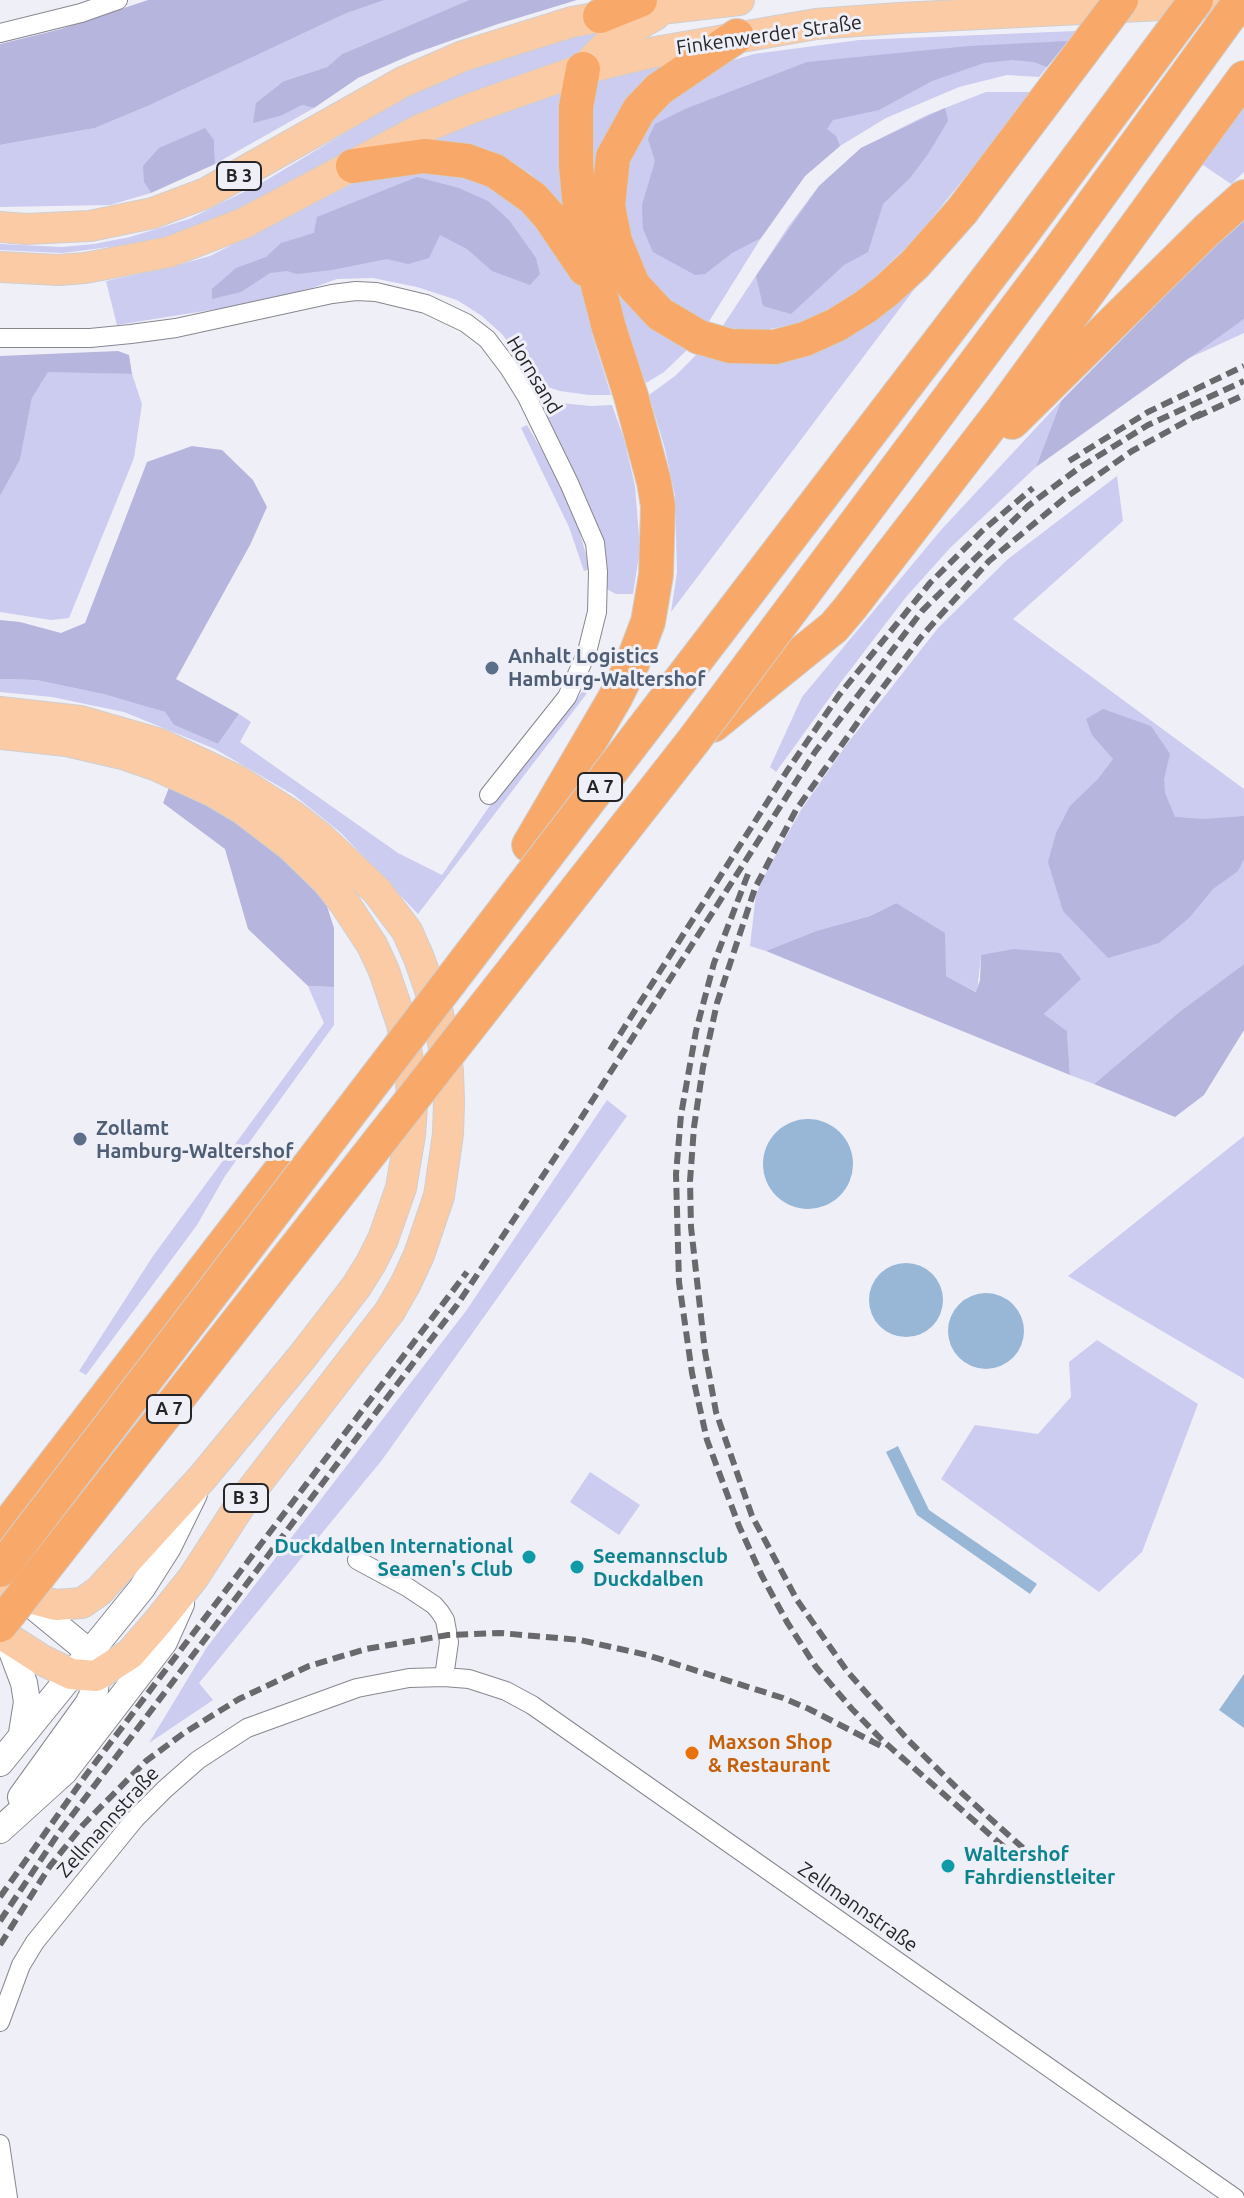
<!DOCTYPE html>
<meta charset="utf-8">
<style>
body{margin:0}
canvas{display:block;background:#efeff8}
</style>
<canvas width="1244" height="2198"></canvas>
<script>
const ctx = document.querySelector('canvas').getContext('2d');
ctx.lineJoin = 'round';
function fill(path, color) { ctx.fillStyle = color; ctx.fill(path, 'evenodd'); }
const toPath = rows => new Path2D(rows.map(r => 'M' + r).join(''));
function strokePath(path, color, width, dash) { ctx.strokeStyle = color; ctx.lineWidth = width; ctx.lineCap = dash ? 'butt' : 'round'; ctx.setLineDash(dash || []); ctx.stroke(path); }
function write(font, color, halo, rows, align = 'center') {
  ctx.font = font + ' Ubuntu,sans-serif'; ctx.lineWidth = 6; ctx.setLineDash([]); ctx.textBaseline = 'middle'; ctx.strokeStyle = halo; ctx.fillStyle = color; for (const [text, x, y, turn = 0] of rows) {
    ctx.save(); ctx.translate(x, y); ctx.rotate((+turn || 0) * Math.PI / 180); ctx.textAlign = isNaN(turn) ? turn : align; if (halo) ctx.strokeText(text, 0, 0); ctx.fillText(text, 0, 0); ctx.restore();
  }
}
fill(toPath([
 [385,0,469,0,342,54,327,67,284,81,283,115,302,105,314,108,215,164,214,140,144,182,151,193,110,205,0,207,0,145,95,128,150,105,347,13],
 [606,27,579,60,507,82,396,125,231,213,187,230,148,242,63,253,0,250,0,244,62,247,94,244,130,237,189,219,260,184,388,107,436,82,492,61],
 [1076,31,1039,77,1007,75,959,87,886,118,840,146,805,176,761,238,708,323,685,314,651,287,626,249,617,193,645,116,707,68,754,54,859,40],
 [684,56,616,122,628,295,634,312,646,324,687,350,664,372,646,383,602,269,586,134,600,73],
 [568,84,571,220,531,174,505,157,473,145,414,140],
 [986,92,1034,92,915,239,861,290,806,322,759,331,722,327,788,227,819,186,861,148,927,115],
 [1244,103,1244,172,1231,184,1200,163],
 [395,166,494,178,560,248,585,296,597,329,592,334,611,395,589,395,560,391,542,385,527,373,503,335,482,316,457,300,417,287,373,278,337,279,312,288,242,305,117,325,106,281,171,267,210,256,360,180],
 [919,283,671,612,677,572,675,495,665,449,649,395,675,376,698,353,710,358,736,363,787,361,813,354,848,336],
 [1244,319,1244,333,1185,360,1203,346],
 [48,371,132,374,142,404,134,458,69,618,51,620,0,612,0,496,20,460,32,398],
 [540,401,591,406,612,405,624,439,635,486,640,549,633,594,616,594,605,588,600,537,587,499],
 [1061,401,1036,467,950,548,906,597,841,682,776,772,770,767,802,697,941,530],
 [527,425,552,468,577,523,590,569,584,571,569,527,521,428],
 [1117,476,1123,521,1013,619,1244,789,1244,964,1178,1013,1094,1084,1070,1075,1067,1031,1044,1014,1080,979,981,955,977,992,946,976,896,903,870,916,816,931,766,951,750,946,756,894,768,869,801,810,847,744,938,628,1008,559],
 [0,679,36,680,103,694,165,712,174,725,218,744,239,714,251,722,240,742,398,853,442,875,500,791,545,739,585,688,591,688,418,914,341,833,294,795,215,749,124,712,52,697,0,692],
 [308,986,334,987,334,1025,225,1176,197,1225,86,1375,79,1371,153,1256,324,1023],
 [607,1100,627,1116,382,1460,199,1683,213,1700,149,1743,207,1647,466,1311],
 [1244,1136,1244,1379,1068,1276],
 [1097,1340,1198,1404,1142,1552,1099,1592,941,1479,975,1425,1038,1434,1071,1397,1069,1362],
 [590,1472,640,1505,619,1535,570,1502]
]), '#cccbf0');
fill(toPath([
 [148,0,385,0,347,13,150,105,95,128,0,145,0,44,61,29],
 [469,0,577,0,498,24,413,54,358,78,314,108,302,105,283,115,253,123,256,103,284,81,327,67,342,54],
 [1068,41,1047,67,1034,62,1012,60,984,63,932,81,879,110,833,120,827,129,836,136,840,146,805,176,761,238,732,253,705,274,695,275,653,252,643,229,642,205,655,161,648,139,655,124,685,109,807,62,969,46],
 [945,108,948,121,928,154,910,178,883,204,868,252,844,265,791,314,763,306,756,276,819,186,861,148],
 [205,128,214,140,215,164,151,193,144,182,143,166,159,148],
 [417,177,459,188,488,201,509,220,536,258,540,274,530,285,492,271,467,249,440,235,429,258,408,264,387,259,332,270,297,274,287,271,270,273,241,292,212,299,212,289,236,268,266,257,281,243,314,233,317,217],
 [1244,221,1244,319,1036,467,1061,401,1210,250],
 [118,351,129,355,132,374,48,372,32,398,20,460,0,496,0,356],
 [192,446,222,450,253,480,267,507,250,545,176,679,239,714,218,744,174,725,165,712,103,694,36,680,0,679,0,620,20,622,61,633,85,623,147,462],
 [1103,709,1151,726,1170,754,1164,779,1165,793,1175,817,1204,819,1244,816,1244,859,1238,871,1213,889,1189,918,1159,943,1108,958,1063,911,1048,862,1056,833,1070,806,1098,779,1113,759,1092,735,1086,719],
 [170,785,198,796,257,833,322,891,334,928,334,987,308,986,248,929,225,849,163,803],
 [896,903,945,933,946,976,976,992,980,980,981,955,1014,949,1060,953,1081,979,1044,1014,1067,1031,1070,1075,766,951,816,931,870,916],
 [1244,964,1244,1030,1204,1095,1175,1117,1094,1084,1178,1013]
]), '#b6b5dd');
fill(toPath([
 '763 1164a45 45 0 1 1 90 0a45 45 0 1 1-90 0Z',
 '869 1300a37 37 0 1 1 74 0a37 37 0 1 1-74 0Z',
 '948 1331a38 38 0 1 1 76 0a38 38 0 1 1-76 0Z',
 [898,1446,929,1510,1037,1584,1030,1594,917,1515,886,1452],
 [1244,1674,1244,1728,1219,1710]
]), '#98b7d7');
const street = toPath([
 [0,33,81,13,118,0],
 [0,338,90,338,131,334,176,328,332,294,356,291,376,292,426,304,466,323,487,339,509,368,527,397,569,483,595,543,598,572,597,612,587,652,567,697,489,795],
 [357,1560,407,1587,434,1605,440,1612,445,1620,449,1642,444,1677],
 [0,2022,21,1965,35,1942,135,1819,165,1789,198,1760,247,1728,357,1688,409,1678,444,1677,469,1679,506,1691,532,1705,1235,2198],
 [0,2144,8,2198]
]);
const secondary = toPath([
 [7,1638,24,1683,27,1702,22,1733],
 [0,1763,142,1588,168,1547,194,1494],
 [21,1797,88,1704,95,1690,96,1676,89,1652,22,1597],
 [0,1830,64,1772,164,1642,181,1604]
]);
const primary = toPath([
 [583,69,613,39,655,15],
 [0,227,26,229,90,226,153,213,206,193,403,82,463,56,572,22,617,14,739,0],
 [0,267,59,270,85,268,169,252,244,223,421,129,472,108,583,69,650,53,816,24,899,18,1244,1],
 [0,712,80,721,160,744,238,781,293,816,321,838,377,891,407,931,419,958,438,1013,448,1071,449,1102,448,1134,439,1196,419,1255,406,1283,390,1311,241,1504,193,1578,157,1623,130,1654,96,1676,71,1674,42,1660,0,1633],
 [0,734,66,741,126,755,155,765,214,792,244,810,291,846,327,881,345,904,372,945,384,971,402,1024,411,1079,412,1107,410,1135,401,1188,383,1239,371,1263,356,1287,302,1357,202,1478,99,1591,82,1603,56,1605,21,1596,0,1578]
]);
const highway = toPath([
 [600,16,640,0],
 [737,36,659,89,639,110,613,157,608,206,615,241,633,285,660,314,699,337,730,346,775,347,805,339,836,325,865,307,887,290,915,264,962,211],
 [353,166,424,156,467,161,495,171,533,198,549,216,585,269],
 [1012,422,1206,231,1244,197],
 [713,725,834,627,850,608,1001,412,1244,78],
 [529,845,615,698,632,664,648,622,656,575,658,506,654,482,631,396,609,328,581,219,576,165,576,107,583,69],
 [0,1535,278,1174]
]);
strokePath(street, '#87878f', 20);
strokePath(secondary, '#87878f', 28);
strokePath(primary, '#cfcfd0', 32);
strokePath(highway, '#cfcfd0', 36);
strokePath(street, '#fff', 18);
strokePath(secondary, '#fff', 26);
strokePath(primary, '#fbcba5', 30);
strokePath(highway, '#f8a969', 34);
strokePath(toPath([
 [1196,417,1244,395],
 [1069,461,1148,412,1244,366],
 [748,874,714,963,696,1031,681,1115,676,1174,679,1282,692,1373,707,1440,739,1526,762,1576,787,1622,816,1667,852,1709,882,1740,1012,1854],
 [610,1050,787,771,839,695,930,583,982,531,1033,488],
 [1023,1848,963,1794,908,1740,847,1671,797,1600,752,1516,716,1412,705,1352,691,1227,690,1181,694,1127,703,1067,717,1003,755,888,796,810,872,702,921,637,989,561,1065,498,1132,451,1205,411],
 [0,1897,86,1775,467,1272],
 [0,1921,58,1834,457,1305,578,1123,815,752,922,611,1028,506,1079,468,1148,425,1244,381],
 [0,1945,50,1866,83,1825,146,1761,184,1733,239,1699,309,1666,366,1649,448,1635,500,1633,580,1640,647,1655,783,1698,809,1709,881,1746]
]), '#68686d', 6, [12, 6]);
const highwayBridge = toPath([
 [962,211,1121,0],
 [0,1570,1018,239,1196,0],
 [0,1625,694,740,1051,262,1241,0]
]);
strokePath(highwayBridge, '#cfcfd0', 36, []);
strokePath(highwayBridge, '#f8a969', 34);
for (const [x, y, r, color] of [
 [492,668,8,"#5c6f8a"],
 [80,1139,8,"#5c6f8a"],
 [529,1557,8,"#0f9aa8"],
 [577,1567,8,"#0f9aa8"],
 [692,1753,8,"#e8710a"],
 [948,1866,8,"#0f9aa8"]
]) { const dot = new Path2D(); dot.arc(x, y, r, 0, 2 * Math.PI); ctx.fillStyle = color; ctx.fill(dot); strokePath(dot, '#efeff8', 3); }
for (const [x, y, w] of [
 [239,176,44],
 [600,787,44],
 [169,1409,44],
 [246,1498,44]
]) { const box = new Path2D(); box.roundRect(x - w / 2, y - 14, w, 28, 6); ctx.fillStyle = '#efeff8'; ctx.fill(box); strokePath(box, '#252528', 2); }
write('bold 18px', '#252528', null, [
 ["B 3",239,176],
 ["A 7",600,787],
 ["A 7",169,1409],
 ["B 3",246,1498]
]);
write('20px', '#252528', '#efeff8', [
 ["Finkenwerder Straße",769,35,-8],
 ["Hornsand",534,375,59],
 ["Zellmannstraße",108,1822,-48],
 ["Zellmannstraße",858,1907,35]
]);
write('bold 20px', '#4e5e75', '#efeff8', [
 ["Anhalt Logistics",508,656],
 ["Hamburg-Waltershof",508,679],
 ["Zollamt",96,1128],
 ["Hamburg-Waltershof",96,1151]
], 'left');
write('bold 20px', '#0d838f', '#efeff8', [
 ["Duckdalben International",513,1546,"right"],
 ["Seamen's Club",513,1569,"right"],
 ["Seemannsclub",593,1556],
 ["Duckdalben",593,1579],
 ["Waltershof",964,1854],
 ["Fahrdienstleiter",964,1877]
], 'left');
write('bold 20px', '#c56008', '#efeff8', [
 ["Maxson Shop",708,1742],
 ["& Restaurant",708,1765]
], 'left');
</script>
